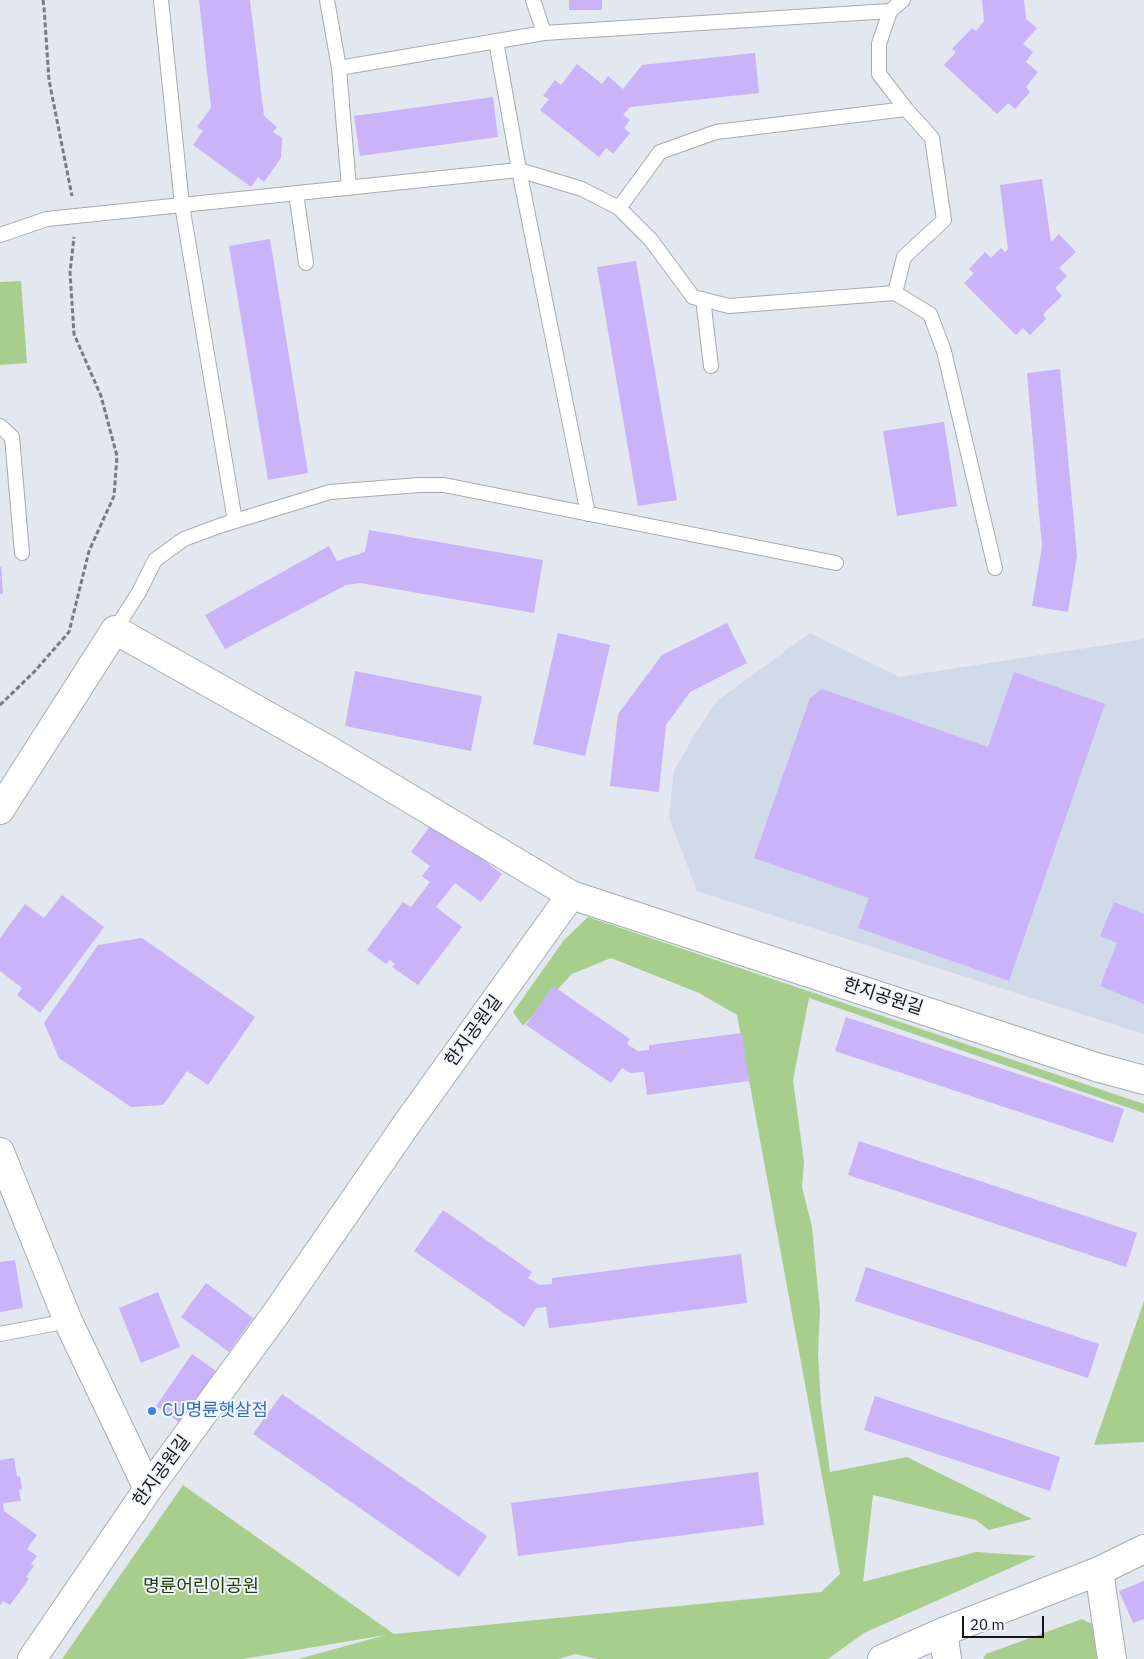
<!DOCTYPE html>
<meta charset="utf-8">
<style>
body{margin:0}
#map{position:relative;width:1144px;height:1659px;overflow:hidden;background:#e3e7ef;font-family:"IBM Plex Sans",sans-serif}
canvas{display:block}
.scale{position:absolute;left:962px;top:1616px;width:82px;height:22px;box-sizing:border-box;border:2px solid #151619;border-top:0;padding-left:6px;font-size:15px;line-height:18px;white-space:nowrap;color:#151619;-webkit-text-stroke:4px #f0f5fc;paint-order:stroke}
</style>
<div id="map">
<canvas width="1144" height="1659"></canvas>
<div class="scale">20 m</div>
</div>
<script>
const ctx = document.querySelector('canvas').getContext('2d');
ctx.lineJoin = 'round';
function fill(path, color) { ctx.fillStyle = color; ctx.fill(path, 'evenodd'); }
const toPath = rows => new Path2D(rows.map(r => 'M' + r).join(''));
function strokePath(path, color, width, dash) { ctx.strokeStyle = color; ctx.lineWidth = width; ctx.lineCap = dash ? 'butt' : 'round'; ctx.setLineDash(dash || []); ctx.stroke(path); }
function write(font, color, halo, rows, align = 'center') {
  ctx.font = font + ' "IBM Plex Sans","Noto Sans KR",sans-serif'; ctx.lineWidth = 4; ctx.setLineDash([]); ctx.textBaseline = 'middle'; ctx.strokeStyle = halo; ctx.fillStyle = color; for (const [text, x, y, turn = 0] of rows) {
    ctx.save(); ctx.translate(x, y); ctx.rotate((+turn || 0) * Math.PI / 180); ctx.textAlign = isNaN(turn) ? turn : align; if (halo) ctx.strokeText(text, 0, 0); ctx.fillText(text, 0, 0); ctx.restore();
  }
}
fill(toPath([
 [810,633,899,677,1144,639,1144,1034,697,891,669,817,674,771,695,734,717,701]
]), '#d1dae8');
fill(toPath([
 [21,281,27,363,0,365,0,282],
 [588,917,1144,1104,1144,1113,809,998,793,1080,804,1162,802,1187,812,1227,820,1311,818,1353,821,1404,830,1472,907,1457,1032,1519,989,1530,976,1520,873,1495,863,1582,976,1552,1037,1556,864,1633,828,1659,597,1659,575,1654,559,1659,298,1659,386,1635,243,1659,62,1659,183,1485,394,1634,821,1592,840,1574,737,1015,699,993,611,958,572,974,523,1026,513,1012,564,940],
 [1144,1301,1144,1442,1094,1445],
 [1082,1619,1092,1624,1097,1659,983,1659,986,1654]
]), '#a8ce8e');
fill(toPath([
 [199,0,250,0,264,116,277,127,273,132,282,138,281,158,264,182,258,177,251,187,193,145,203,131,197,127,211,108],
 [569,0,602,0,602,10,569,10],
 [982,0,1024,0,1026,19,1037,28,1023,44,1033,52,1026,62,1038,72,1026,87,1030,92,1015,109,1008,103,997,114,944,65,956,52,952,49,972,28,976,31,984,21],
 [755,53,759,93,630,107,623,115,630,120,624,128,630,133,613,154,606,148,599,157,540,110,549,99,543,96,555,80,561,85,577,64,602,84,608,76,623,89,642,65],
 [493,97,498,137,360,156,354,116],
 [1042,179,1051,242,1059,234,1076,252,1059,268,1067,276,1055,288,1062,296,1043,314,1046,319,1030,335,1023,328,1016,335,964,283,974,273,969,269,985,252,991,258,1001,248,1005,252,1008,249,1000,185],
 [270,239,308,473,268,480,229,246],
 [636,261,677,500,638,506,597,267],
 [1060,369,1077,556,1068,612,1032,606,1042,547,1027,373],
 [944,422,957,506,897,516,883,431],
 [369,530,543,560,534,613,360,583,346,585,225,649,205,615,329,546,337,561,365,552],
 [0,567,1,567,3,594,0,594],
 [727,623,747,663,690,692,666,725,659,792,610,786,618,714,662,655],
 [558,633,610,645,585,756,533,744],
 [355,671,482,696,471,751,345,726],
 [1014,672,1105,704,1009,981,858,928,869,898,754,858,810,698,822,689,988,747],
 [433,822,502,874,481,902,455,883,436,907,462,927,418,985,392,967,395,964,390,960,386,964,367,950,403,902,411,907,430,882,422,876,430,866,411,852],
 [62,895,104,927,40,1013,17,995,22,988,0,971,0,938,25,904,44,918],
 [1114,902,1144,914,1144,1004,1100,986,1117,943,1100,936],
 [142,938,255,1017,208,1085,187,1071,163,1105,131,1107,59,1058,44,1023,98,945],
 [553,986,630,1039,627,1044,638,1051,649,1050,649,1045,742,1033,749,1081,647,1095,644,1072,630,1073,622,1068,611,1083,526,1025],
 [846,1017,1124,1109,1113,1143,835,1051],
 [859,1141,1137,1233,1126,1267,848,1175],
 [443,1210,532,1272,528,1278,540,1285,552,1284,552,1278,741,1254,747,1303,549,1328,546,1307,536,1308,524,1327,414,1251],
 [15,1260,23,1308,0,1312,0,1262],
 [866,1267,1099,1344,1088,1378,855,1301],
 [206,1283,253,1318,229,1352,181,1317],
 [158,1292,180,1347,141,1363,119,1308],
 [192,1354,222,1375,186,1427,156,1406],
 [282,1394,487,1536,459,1577,253,1434],
 [875,1396,1060,1457,1050,1491,864,1430],
 [14,1458,17,1477,20,1476,22,1489,19,1490,21,1501,3,1503,4,1511,37,1535,27,1549,37,1556,31,1564,34,1566,26,1577,29,1579,10,1605,3,1601,0,1605,0,1460],
 [758,1472,764,1525,518,1556,511,1503],
 [1144,1581,1144,1619,1133,1623,1119,1591]
]), '#cab3f8');
const lane = toPath([
 [161,0,182,205,235,521],
 [327,0,339,68,349,188],
 [533,0,544,33],
 [890,11,879,44,879,74,906,109],
 [496,41,519,170,588,514],
 [339,68,544,33,890,11,903,0],
 [296,193,306,263],
 [619,208,660,152,716,132,906,109,932,138,944,220,904,257,895,293],
 [0,235,47,219,519,170,582,189,619,208,651,240,693,297,729,306,895,293,930,314,944,351,995,568],
 [703,299,711,366],
 [0,426,12,437,22,553],
 [115,630,139,592,155,560,184,539,222,525,330,492,419,485,444,485,836,563],
 [0,1334,68,1321]
]);
const street = toPath([
 [0,810,115,630,332,752,571,895,1096,1067,1144,1080],
 [0,1152,68,1321,148,1489],
 [1099,1571,1112,1659],
 [943,1632,947,1659],
 [32,1659,148,1489,275,1315,406,1125,571,895],
 [882,1659,943,1632,1099,1571,1144,1549]
]);
strokePath(lane, '#a6abb2', 16);
strokePath(street, '#a6abb2', 30);
strokePath(toPath([
 [43,0,44,7,49,80,72,196],
 [0,705,34,672,69,632,89,551,114,496,117,456,101,396,74,334,70,272,74,237]
]), '#797b81', 3, [5, 2.5]);
strokePath(lane, '#fff', 14);
strokePath(street, '#fff', 28);
for (const [x, y, r, color] of [
 [152,1411,5,"#3f7fe0"]
]) { const dot = new Path2D(); dot.arc(x, y, r, 0, 2 * Math.PI); ctx.fillStyle = color; ctx.fill(dot); strokePath(dot, '#f0f5fc', 2); }
write('18px', '#151619', '#f0f5fc', [
 ["한지공원길",883,997,18],
 ["한지공원길",474,1031,-54],
 ["한지공원길",162,1471,-54]
]);
write('18px', '#366cbe', '#f0f5fc', [
 ["CU명륜햇살점",162,1411]
], 'left');
write('18px', '#203e01', '#f0f5fc', [
 ["명륜어린이공원",201,1587]
]);
</script>
